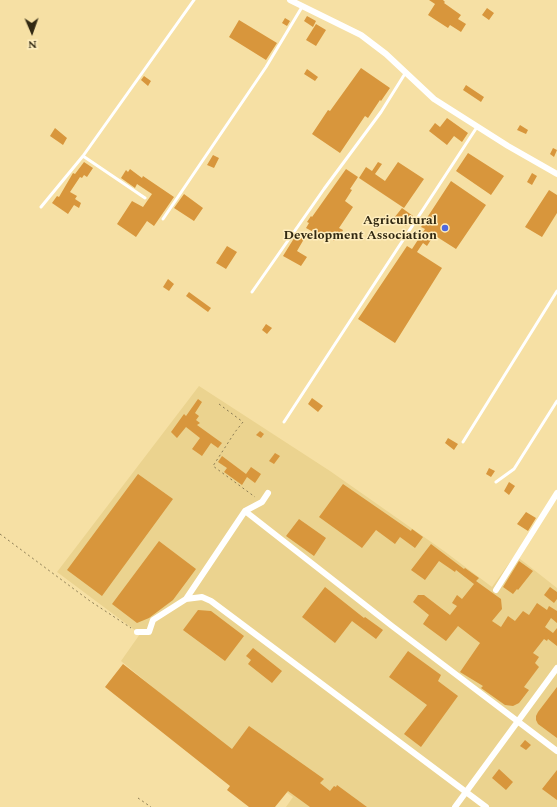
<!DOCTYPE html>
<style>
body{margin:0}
#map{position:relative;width:557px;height:807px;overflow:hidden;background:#f6e0a4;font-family:Spectral,serif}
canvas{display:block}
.north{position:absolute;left:12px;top:12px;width:40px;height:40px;-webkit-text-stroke:3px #ffeebe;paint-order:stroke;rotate:178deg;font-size:11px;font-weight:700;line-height:16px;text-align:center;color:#322912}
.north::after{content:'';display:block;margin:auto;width:14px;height:18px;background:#322912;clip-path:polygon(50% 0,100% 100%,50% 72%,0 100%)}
</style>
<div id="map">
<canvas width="557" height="807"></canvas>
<div class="north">N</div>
</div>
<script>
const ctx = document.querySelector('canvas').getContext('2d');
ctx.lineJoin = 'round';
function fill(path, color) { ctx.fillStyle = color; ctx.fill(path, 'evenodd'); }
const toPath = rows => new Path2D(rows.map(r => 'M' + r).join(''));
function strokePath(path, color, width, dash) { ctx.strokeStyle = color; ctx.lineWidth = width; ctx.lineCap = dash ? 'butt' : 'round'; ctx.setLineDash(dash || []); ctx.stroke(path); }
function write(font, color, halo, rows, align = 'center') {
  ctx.font = font + ' Spectral,serif'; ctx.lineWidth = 3; ctx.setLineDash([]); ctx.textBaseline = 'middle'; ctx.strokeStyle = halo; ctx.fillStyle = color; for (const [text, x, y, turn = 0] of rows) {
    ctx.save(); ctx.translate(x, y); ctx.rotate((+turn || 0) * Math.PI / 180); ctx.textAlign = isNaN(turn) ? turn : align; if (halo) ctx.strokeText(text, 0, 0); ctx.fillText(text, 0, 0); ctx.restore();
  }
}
fill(toPath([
 [199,386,330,471,444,551,492,587,515,555,557,588,557,807,286,807,293,797,230,751,121,661,140,634,57,572]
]), '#ebd38f');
fill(toPath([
 [429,0,443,0,445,2,444,3,461,15,458,19,466,24,461,32,450,25,448,28,428,15,435,4],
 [487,8,494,13,489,20,482,15],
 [307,16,316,21,313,27,304,21],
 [285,18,290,21,287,26,282,23],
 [239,20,277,43,266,60,229,37],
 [316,24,326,30,316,46,306,40],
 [361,68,390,88,381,101,380,100,368,118,365,116,340,153,312,134,328,110,330,111],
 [307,69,318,77,315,81,304,74],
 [144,76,151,81,148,86,141,80],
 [466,85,484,97,481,102,463,90],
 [447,118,468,133,462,142,454,136,447,145,429,131,435,123,440,127],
 [520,125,528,130,526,134,517,130],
 [55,128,67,138,63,145,50,136],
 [553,148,557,150,554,157,550,154],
 [468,153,504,176,491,195,456,171],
 [213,155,219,158,214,168,207,165],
 [84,162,93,168,87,177,84,175,82,178,80,177,70,192,77,196,75,199,81,203,79,208,74,205,68,214,52,203,57,196,59,197,73,173,75,174],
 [378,162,382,164,375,174,385,181,398,162,424,179,404,208,359,178,366,167,372,171],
 [130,169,142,178,143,176,174,197,154,226,147,221,136,237,117,224,132,201,143,207,152,194,137,184,135,188,121,178,126,170,128,172],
 [346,169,358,177,350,189,352,190,345,201,353,207,339,228,343,230,342,232,337,239,336,238,334,241,320,232,319,235,306,228,309,223,307,222,311,216,312,217],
 [532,173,537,176,532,185,527,182],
 [451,181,486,205,456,249,434,235,427,246,423,243,417,252,442,268,395,343,358,319,407,246,412,249,425,229,421,227],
 [549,190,557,195,557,213,542,237,525,227],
 [184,194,203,208,194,221,174,208],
 [402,208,413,216,406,226,394,218],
 [296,235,304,239,297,251,307,257,301,266,283,256],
 [227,246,237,252,226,269,216,263],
 [168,279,174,284,169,291,163,287],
 [189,292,211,308,208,312,186,296],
 [266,324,272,328,267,334,262,330],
 [312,398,323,406,318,412,308,404],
 [198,399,202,402,195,413,199,416,196,420,200,423,197,425,222,443,218,448,211,443,202,456,192,449,200,438,186,427,177,438,171,432,184,414,186,416],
 [260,431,264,434,261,438,256,435],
 [448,438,458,444,454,450,445,443],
 [275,453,280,456,274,464,269,461],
 [222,456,246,474,251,467,261,474,255,483,247,477,242,485,224,472,227,468,218,462],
 [489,468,495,471,491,477,486,474],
 [138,474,173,499,102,596,67,570],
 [509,482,515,486,509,495,504,491],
 [343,484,411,531,412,529,423,537,415,548,400,537,395,544,376,530,362,548,319,517],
 [526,512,536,518,528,531,517,524],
 [299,519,326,538,314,556,286,536],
 [159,541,196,569,173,600,149,618,137,623,112,604],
 [431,544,464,569,465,568,479,578,476,581,501,599,502,609,492,621,501,627,508,616,515,621,523,611,529,615,537,603,547,610,549,606,557,611,557,623,551,618,545,627,553,633,557,628,557,646,548,639,547,641,544,639,533,653,539,657,535,663,539,667,524,687,529,690,519,703,513,706,505,705,481,688,483,686,460,672,480,643,458,626,446,641,423,624,429,615,413,602,418,595,424,595,450,615,457,606,452,603,457,595,462,599,474,584,456,570,455,572,439,561,425,580,411,570],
 [519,561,533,571,518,590,517,589,513,594,503,587],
 [325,587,364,618,365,617,383,630,376,639,352,621,335,643,302,617],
 [550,587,557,592,557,599,554,603,544,595],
 [198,610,211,611,244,636,225,661,183,630],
 [253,648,282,671,272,683,248,664,251,660,246,656],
 [408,651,441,675,438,681,458,696,421,747,404,734,427,705,389,677],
 [123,664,232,749,249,726,324,779,320,783,330,791,334,786,336,787,337,785,367,807,310,807,288,791,275,807,249,807,227,790,230,786,105,687],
 [557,687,557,738,538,724,536,720,536,716,538,712],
 [525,740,531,745,526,750,520,746],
 [499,769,513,782,506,790,492,778],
 [557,770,557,800,542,789]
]), '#d8963c');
strokePath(toPath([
 [219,404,243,422,235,432,213,466,255,497],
 [0,534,90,601,131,628],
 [138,798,151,807]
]), '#8b7c54', 1, [2, 3]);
strokePath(toPath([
 [83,156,145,198],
 [41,207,83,156,194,0],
 [163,219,266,67,302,7],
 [252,292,324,189,381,112,406,72],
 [284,422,477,127],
 [463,442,557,291],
 [496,482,514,469,557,401]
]), '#fff', 3);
strokePath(toPath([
 [290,0,361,35,386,54,434,99,508,146,557,174],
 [245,511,392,626,557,751],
 [496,590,557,493],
 [186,599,245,511,262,502,268,493],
 [137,632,149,632,153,620,186,599,202,597,211,601,486,807],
 [455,807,557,668]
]), '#fff', 6);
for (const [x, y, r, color] of [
 [445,228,4,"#4f68dd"]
]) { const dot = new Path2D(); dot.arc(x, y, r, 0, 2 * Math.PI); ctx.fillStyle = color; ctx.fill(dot); strokePath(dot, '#ffeebe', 1.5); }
write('bold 13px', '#322912', '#ffeebe', [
 ["Agricultural",437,221],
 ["Development Association",437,236]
], 'right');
</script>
